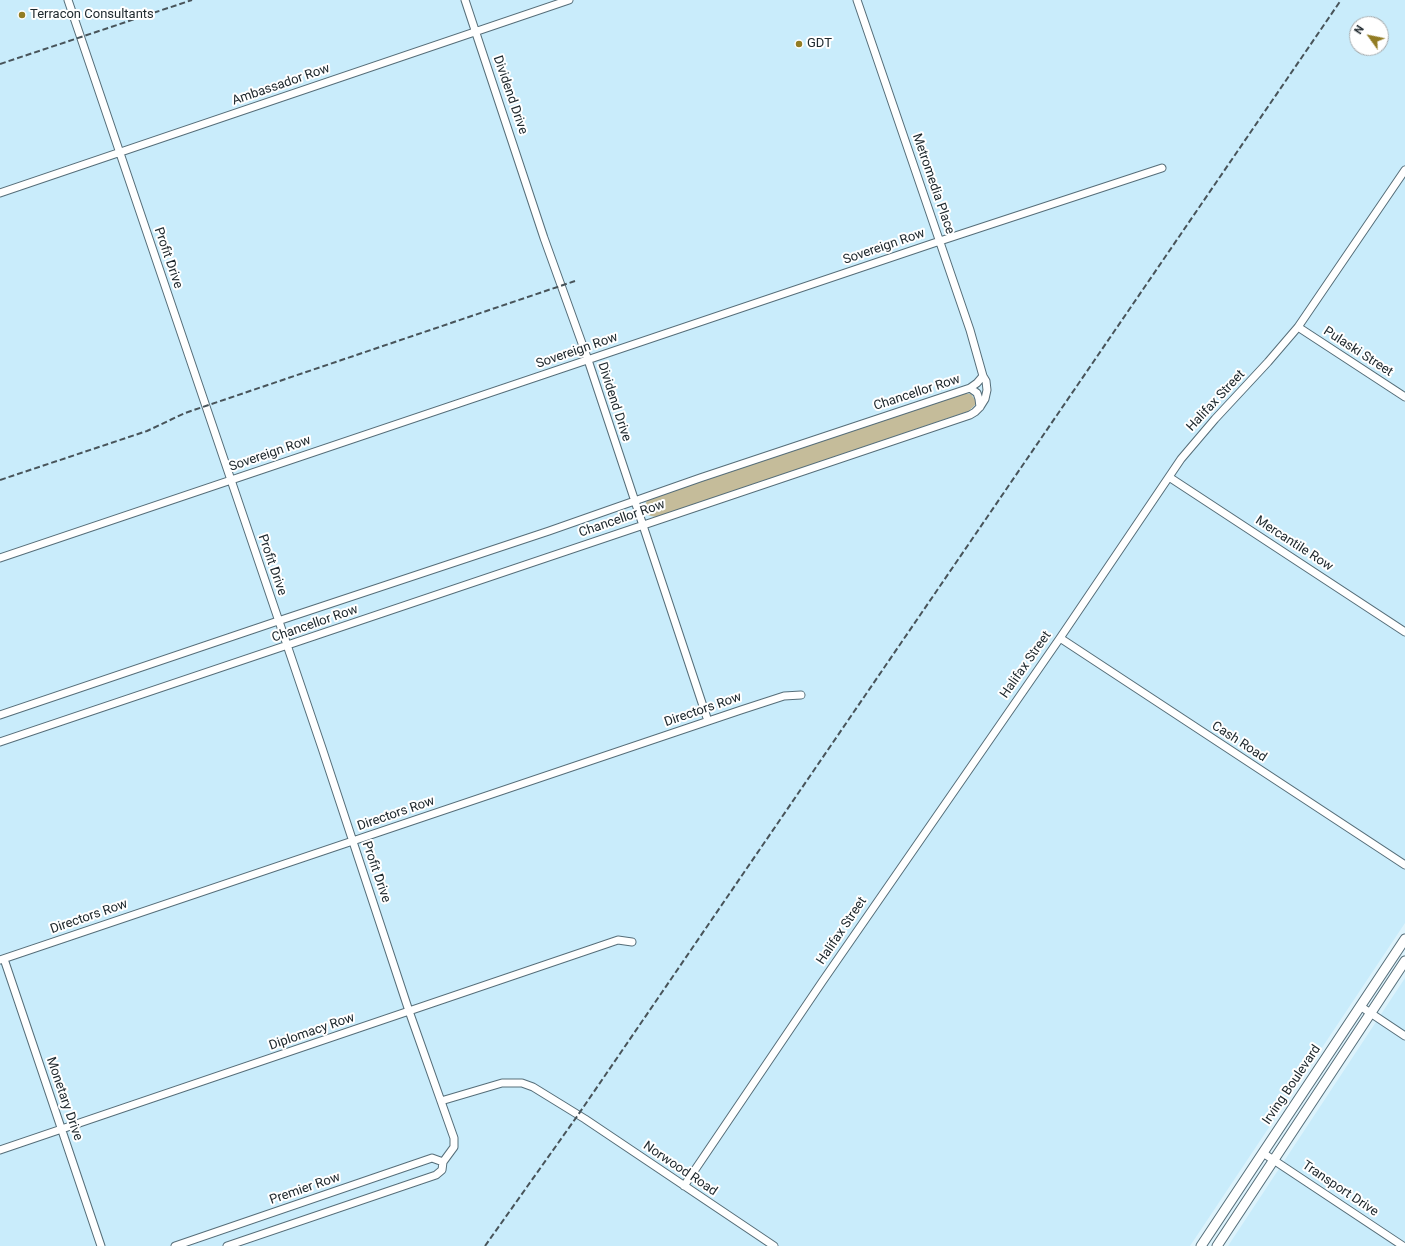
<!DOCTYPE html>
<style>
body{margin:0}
#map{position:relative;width:1405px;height:1246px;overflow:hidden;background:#ddf3fc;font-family:Roboto,sans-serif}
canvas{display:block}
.north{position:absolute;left:1349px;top:16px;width:40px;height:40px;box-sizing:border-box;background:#fff;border:1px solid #a6aaac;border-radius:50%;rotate:303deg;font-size:11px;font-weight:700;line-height:16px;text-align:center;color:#202a2f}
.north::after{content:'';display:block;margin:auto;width:14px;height:18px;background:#927c23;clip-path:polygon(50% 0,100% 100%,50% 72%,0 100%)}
</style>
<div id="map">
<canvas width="1405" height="1246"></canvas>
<div class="north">N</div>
</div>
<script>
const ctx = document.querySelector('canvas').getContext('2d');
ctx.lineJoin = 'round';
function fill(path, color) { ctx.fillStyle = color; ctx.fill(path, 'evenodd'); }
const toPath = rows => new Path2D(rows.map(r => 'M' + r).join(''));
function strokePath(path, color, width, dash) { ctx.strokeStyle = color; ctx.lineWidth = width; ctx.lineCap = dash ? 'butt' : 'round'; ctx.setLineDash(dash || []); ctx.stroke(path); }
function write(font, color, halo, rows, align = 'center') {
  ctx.font = font + ' Roboto,sans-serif'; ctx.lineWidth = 4; ctx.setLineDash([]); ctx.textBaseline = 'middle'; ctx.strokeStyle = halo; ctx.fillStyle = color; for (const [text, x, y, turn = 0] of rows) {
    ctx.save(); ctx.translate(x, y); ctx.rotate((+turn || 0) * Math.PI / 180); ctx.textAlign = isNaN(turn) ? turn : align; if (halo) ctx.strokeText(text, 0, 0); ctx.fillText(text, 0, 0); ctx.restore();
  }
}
fill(toPath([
 [0,0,1405,0,1405,923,1190,1246,0,1246],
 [1357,24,1381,24,1381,48,1357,48],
 [1405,978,1405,1246,1228,1246]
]), '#c9ecfb');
fill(toPath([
 [963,393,971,394,975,400,975,405,969,411,656,517,647,515,644,510,646,502,650,499]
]), '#c5bc9a');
const minor = toPath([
 [68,0,322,748,409,1011,454,1138,454,1147,443,1162,442,1170,436,1175,227,1246],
 [465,0,544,238,588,360,708,721],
 [0,193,569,0],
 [1298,327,1405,397],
 [970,388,977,393,979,399,980,407],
 [1169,477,1405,632],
 [0,558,940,241,1162,168],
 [1060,638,1405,865],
 [0,715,278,621,549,531,700,478,970,388,977,383,983,376],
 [0,742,970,415,975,412,980,407,985,399,987,390,986,381,983,376,970,330,857,0],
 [4,959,101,1246],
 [0,960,741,710,784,696,801,695],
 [1360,1006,1405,1036],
 [441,1101,502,1083,522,1083,533,1087,585,1119,774,1246],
 [0,1150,618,940,632,942],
 [1263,1153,1403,1246],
 [684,1186,822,982,1060,638,1181,459,1215,419,1268,362,1298,327,1405,170],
 [175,1246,432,1158,443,1162]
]);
const major = toPath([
 [1201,1246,1405,939],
 [1217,1246,1405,961]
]);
strokePath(minor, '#566e79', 9);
strokePath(major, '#566e79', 11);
strokePath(minor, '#fff', 7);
strokePath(major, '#fff', 9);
strokePath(toPath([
 [0,64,192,0],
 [0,480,147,431,185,413,575,281],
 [485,1246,578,1115,1341,0]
]), '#48545a', 2, [6, 3]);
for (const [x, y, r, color] of [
 [22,15,4,"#927c23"],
 [799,44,4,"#927c23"]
]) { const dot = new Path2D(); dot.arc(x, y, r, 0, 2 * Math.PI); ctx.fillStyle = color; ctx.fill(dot); strokePath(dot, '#fff', 1.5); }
write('13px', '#202a2f', '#fff', [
 ["Terracon Consultants",30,15],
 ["GDT",807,44]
], 'left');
write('13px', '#202a2f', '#fff', [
 ["Ambassador Row",281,85,-19],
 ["Dividend Drive",510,95,71],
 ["Metromedia Place",933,184,71],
 ["Sovereign Row",884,247,-19],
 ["Profit Drive",168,258,71],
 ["Sovereign Row",577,351,-19],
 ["Pulaski Street",1358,352,33],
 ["Chancellor Row",917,393,-18],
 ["Halifax Street",1216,401,-47],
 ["Dividend Drive",614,402,72],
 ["Sovereign Row",270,454,-19],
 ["Chancellor Row",622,519,-19],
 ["Mercantile Row",1294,544,33],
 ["Profit Drive",272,565,71],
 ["Chancellor Row",315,624,-19],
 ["Halifax Street",1026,665,-55],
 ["Directors Row",703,710,-19],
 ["Cash Road",1239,742,33],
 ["Directors Row",396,814,-19],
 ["Profit Drive",376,872,71],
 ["Directors Row",89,917,-19],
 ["Halifax Street",842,931,-56],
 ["Diplomacy Row",312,1032,-19],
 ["Irving Boulevard",1292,1085,-56],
 ["Monetary Drive",64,1099,71],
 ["Norwood Road",680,1169,34],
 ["Premier Row",305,1189,-19],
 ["Transport Drive",1340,1189,34]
]);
</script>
